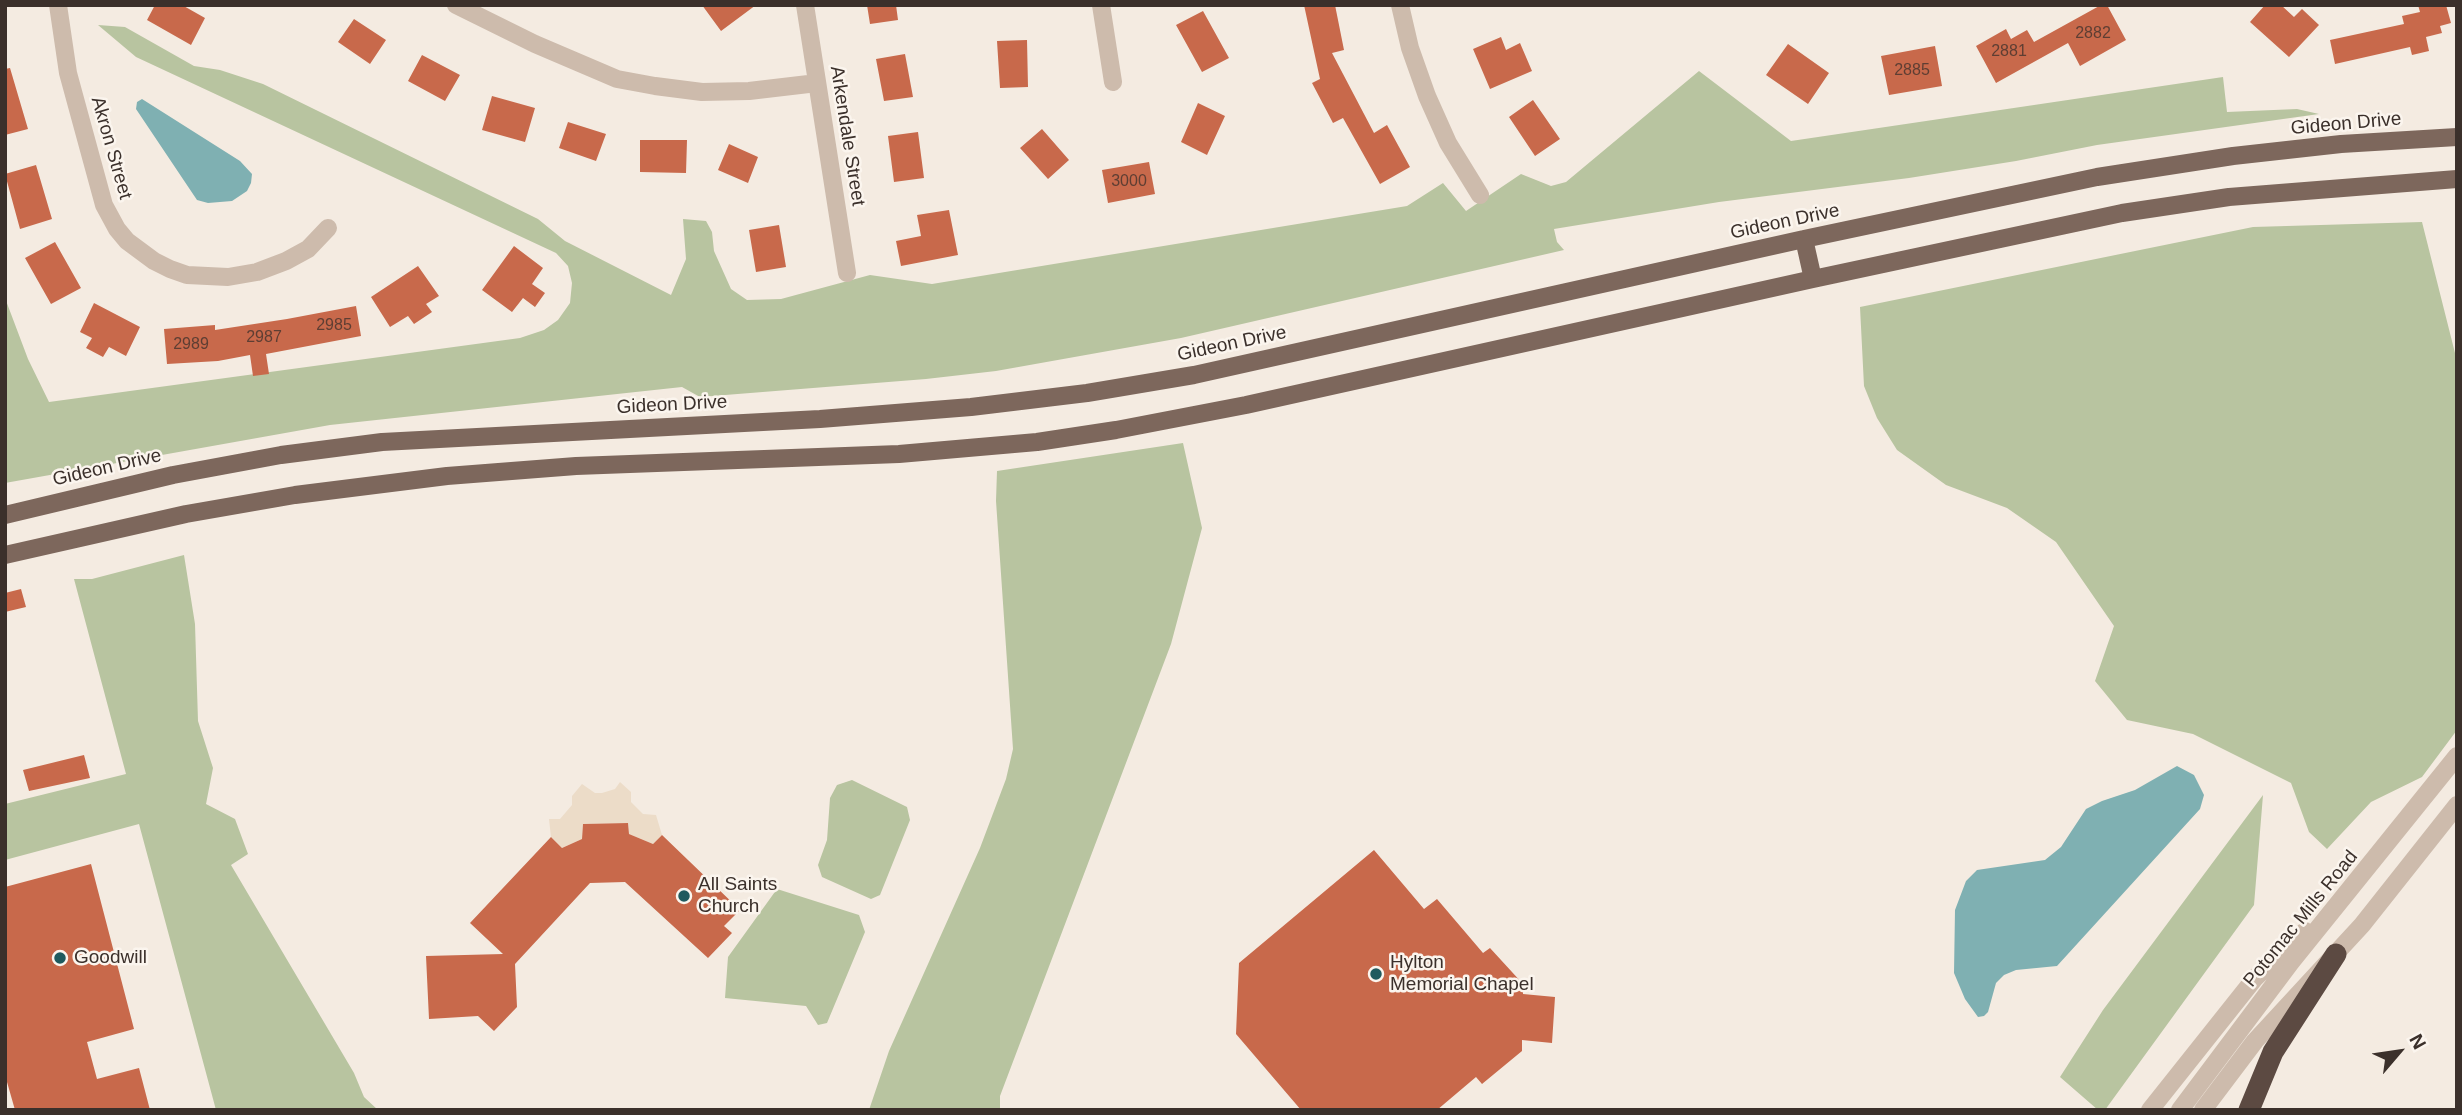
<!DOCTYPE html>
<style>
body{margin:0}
#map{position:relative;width:2462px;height:1115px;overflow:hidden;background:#f4ebe1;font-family:Arial,sans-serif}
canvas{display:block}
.frame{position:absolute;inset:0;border:7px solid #3b302b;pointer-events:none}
.north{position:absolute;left:2364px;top:1017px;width:70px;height:70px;-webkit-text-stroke:5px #fbf5ee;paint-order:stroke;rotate:61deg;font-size:19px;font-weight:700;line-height:28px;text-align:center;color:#3b302b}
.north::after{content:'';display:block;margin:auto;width:24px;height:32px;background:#3b302b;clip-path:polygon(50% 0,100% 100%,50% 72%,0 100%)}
</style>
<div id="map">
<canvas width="2462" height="1115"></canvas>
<div class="frame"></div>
<div class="north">N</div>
</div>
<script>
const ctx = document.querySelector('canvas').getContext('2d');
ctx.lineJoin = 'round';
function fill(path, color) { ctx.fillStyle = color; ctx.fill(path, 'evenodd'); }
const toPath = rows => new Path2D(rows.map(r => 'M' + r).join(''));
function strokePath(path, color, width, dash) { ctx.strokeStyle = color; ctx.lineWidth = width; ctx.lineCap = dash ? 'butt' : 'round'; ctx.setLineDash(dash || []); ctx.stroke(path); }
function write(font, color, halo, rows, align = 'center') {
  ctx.font = font + ' Arial,sans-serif'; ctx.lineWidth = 5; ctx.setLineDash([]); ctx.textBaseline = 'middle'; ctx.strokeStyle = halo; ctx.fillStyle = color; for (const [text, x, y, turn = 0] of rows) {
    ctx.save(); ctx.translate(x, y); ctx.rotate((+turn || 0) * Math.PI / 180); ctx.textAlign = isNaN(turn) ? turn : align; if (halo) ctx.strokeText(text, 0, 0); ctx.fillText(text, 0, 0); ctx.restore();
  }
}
fill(toPath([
 [98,25,125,27,194,66,220,70,263,84,538,219,565,241,671,295,686,259,683,219,706,221,712,232,714,251,731,289,747,300,781,299,870,275,932,284,1407,206,1443,183,1466,211,1521,174,1551,186,1566,182,1699,71,1791,141,2223,77,2227,112,2297,109,2319,114,2097,145,2016,161,1909,178,1719,202,1554,229,1557,242,1564,250,1181,338,996,371,926,379,700,397,682,387,330,425,5,483,5,298,28,359,49,402,520,338,544,330,558,320,570,303,572,283,568,266,556,253,136,57],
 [2422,222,2457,361,2457,730,2422,777,2371,802,2327,849,2309,832,2291,783,2193,734,2127,720,2095,681,2114,626,2056,542,2007,508,1946,485,1897,450,1877,418,1864,386,1860,307,2253,227],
 [1183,443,1202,528,1171,644,1000,1096,1000,1110,869,1110,889,1051,980,848,1006,779,1013,749,996,501,997,471],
 [184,555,195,624,198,721,213,768,206,804,235,819,248,854,231,865,354,1073,364,1097,378,1110,216,1110,139,824,5,860,5,804,126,774,74,579,92,579],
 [852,780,907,807,910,820,880,895,871,899,822,877,818,865,827,840,830,798,837,785],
 [2263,795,2254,905,2105,1110,2098,1110,2060,1077,2103,1010],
 [777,889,859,915,865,932,827,1023,818,1025,806,1006,725,998,728,957]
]), '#b8c4a0');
fill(toPath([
 [620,782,631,792,631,802,643,814,656,815,662,835,653,844,629,834,628,823,583,824,582,839,562,848,551,837,549,819,560,819,572,805,572,796,582,784,595,793,602,793,615,789]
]), '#ecdcc8');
fill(toPath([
 [142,99,240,161,252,174,251,183,247,191,232,201,208,203,197,200,136,109,137,102],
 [2177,766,2194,775,2204,795,2200,809,2057,966,2016,970,2004,975,1996,983,1988,1012,1984,1016,1978,1017,1965,999,1954,973,1955,910,1966,881,1977,870,2045,860,2061,847,2086,809,2102,801,2135,790]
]), '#7fb0b2');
fill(toPath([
 [155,5,182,5,205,18,191,45,147,20],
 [702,5,756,5,721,31],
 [867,5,896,5,898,20,870,24],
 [1304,5,1335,5,1344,50,1332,53,1374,133,1387,125,1410,167,1380,184,1343,118,1333,123,1312,83,1320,79],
 [2101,5,2107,5,2126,40,2080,66,2068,43,1996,83,1976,46,2006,29,2011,39,2027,30,2034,42],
 [2265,5,2281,5,2294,17,2302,9,2319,25,2289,57,2250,22],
 [2418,5,2446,5,2451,23,2440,26,2442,33,2426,37,2429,51,2412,55,2410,47,2335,64,2330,40,2404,24,2402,16,2420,12],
 [1203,11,1229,58,1202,72,1176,25],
 [354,19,386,40,370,64,338,42],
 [1501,37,1506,50,1520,43,1532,71,1490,89,1473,49],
 [1027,40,1028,87,1000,88,997,41],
 [1788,44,1829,73,1808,104,1766,75],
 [1935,46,1942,86,1889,95,1881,56],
 [905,54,913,97,884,101,876,59],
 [422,55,460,75,445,101,408,81],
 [10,68,28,129,5,135,5,69],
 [492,96,535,108,525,142,482,130],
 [1533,100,1560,139,1535,156,1509,117],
 [1198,103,1225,116,1207,155,1181,142],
 [568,122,606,134,596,161,559,148],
 [1042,129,1069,160,1048,179,1020,148],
 [918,132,924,178,894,182,888,136],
 [640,140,687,140,686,173,640,172],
 [729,144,758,157,748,183,718,170],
 [1149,162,1155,194,1108,203,1102,170],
 [36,165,52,219,20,229,5,174],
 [949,210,958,255,901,266,896,241,921,236,917,215],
 [779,225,786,267,756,272,749,230],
 [55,242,81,288,51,304,25,258],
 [514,246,543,268,532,284,545,293,535,307,523,298,512,312,482,290],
 [418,266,439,296,426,304,432,312,414,324,408,316,390,327,371,297],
 [94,303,140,327,126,356,109,347,103,357,86,348,92,338,80,332],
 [356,306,361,336,266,354,269,374,253,376,250,355,218,361,167,364,164,329,215,325,215,330,287,319],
 [21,589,26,607,5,612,5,593],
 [84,755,90,778,29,791,23,770],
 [628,823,629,834,653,844,662,835,740,910,724,926,732,933,708,958,625,882,590,883,515,964,517,1007,494,1031,478,1016,429,1019,426,956,503,954,470,923,551,837,562,848,582,839,583,824],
 [1374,850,1424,909,1437,899,1483,953,1490,948,1523,984,1523,994,1555,997,1552,1043,1522,1040,1522,1051,1482,1084,1476,1077,1437,1110,1301,1110,1236,1034,1239,963],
 [91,864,134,1029,87,1042,97,1079,139,1068,150,1110,15,1110,5,1075,5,887]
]), '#c8694b');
strokePath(toPath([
 [58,5,68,73,104,205,117,229,127,241,154,261,170,269,187,275,228,277,257,272,286,261,308,249,328,228],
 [456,5,535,44,617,79,655,86,702,92,749,91,817,83],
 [805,5,847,273],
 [1101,5,1113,82],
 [1400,5,1410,48,1427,96,1448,143,1480,195],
 [2150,1110,2255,978,2305,931],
 [2180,1110,2291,962,2457,756],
 [2203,1110,2255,1041,2362,925,2457,805]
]), '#cdbbac', 18);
strokePath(toPath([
 [1804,239,1813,279],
 [5,515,173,475,281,455,382,442,820,419,971,407,1087,393,1194,375,1804,239,2097,177,2233,156,2341,144,2457,137],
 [5,555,186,514,295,495,447,476,576,466,899,454,1037,442,1116,430,1246,405,1813,279,2122,213,2229,197,2457,179]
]), '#7d675c', 18);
strokePath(toPath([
 [2249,1110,2273,1052,2336,954]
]), '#5c4a42', 21);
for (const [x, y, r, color] of [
 [684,896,7,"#1f5a5e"],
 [60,958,7,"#1f5a5e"],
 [1376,974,7,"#1f5a5e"]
]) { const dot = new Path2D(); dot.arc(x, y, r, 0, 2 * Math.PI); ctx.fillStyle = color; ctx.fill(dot); strokePath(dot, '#fbf5ee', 2.5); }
write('16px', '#5e3e33', null, [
 ["2882",2093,34],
 ["2881",2009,52],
 ["2885",1912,71],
 ["3000",1129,182],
 ["2985",334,326],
 ["2987",264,338],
 ["2989",191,345]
]);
write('19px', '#3b302b', '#fbf5ee', [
 ["Gideon Drive",2346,124,-5],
 ["Arkendale Street",847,136,81],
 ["Akron Street",111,148,74],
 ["Gideon Drive",1785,222,-12],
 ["Gideon Drive",1232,344,-12],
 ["Gideon Drive",672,405,-3],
 ["Gideon Drive",107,468,-13],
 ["Potomac Mills Road",2301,919,-51]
]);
write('19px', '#3b302b', '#fbf5ee', [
 ["All Saints",698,885],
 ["Church",698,907],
 ["Goodwill",74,958],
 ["Hylton",1390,963],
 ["Memorial Chapel",1390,985]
], 'left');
</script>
